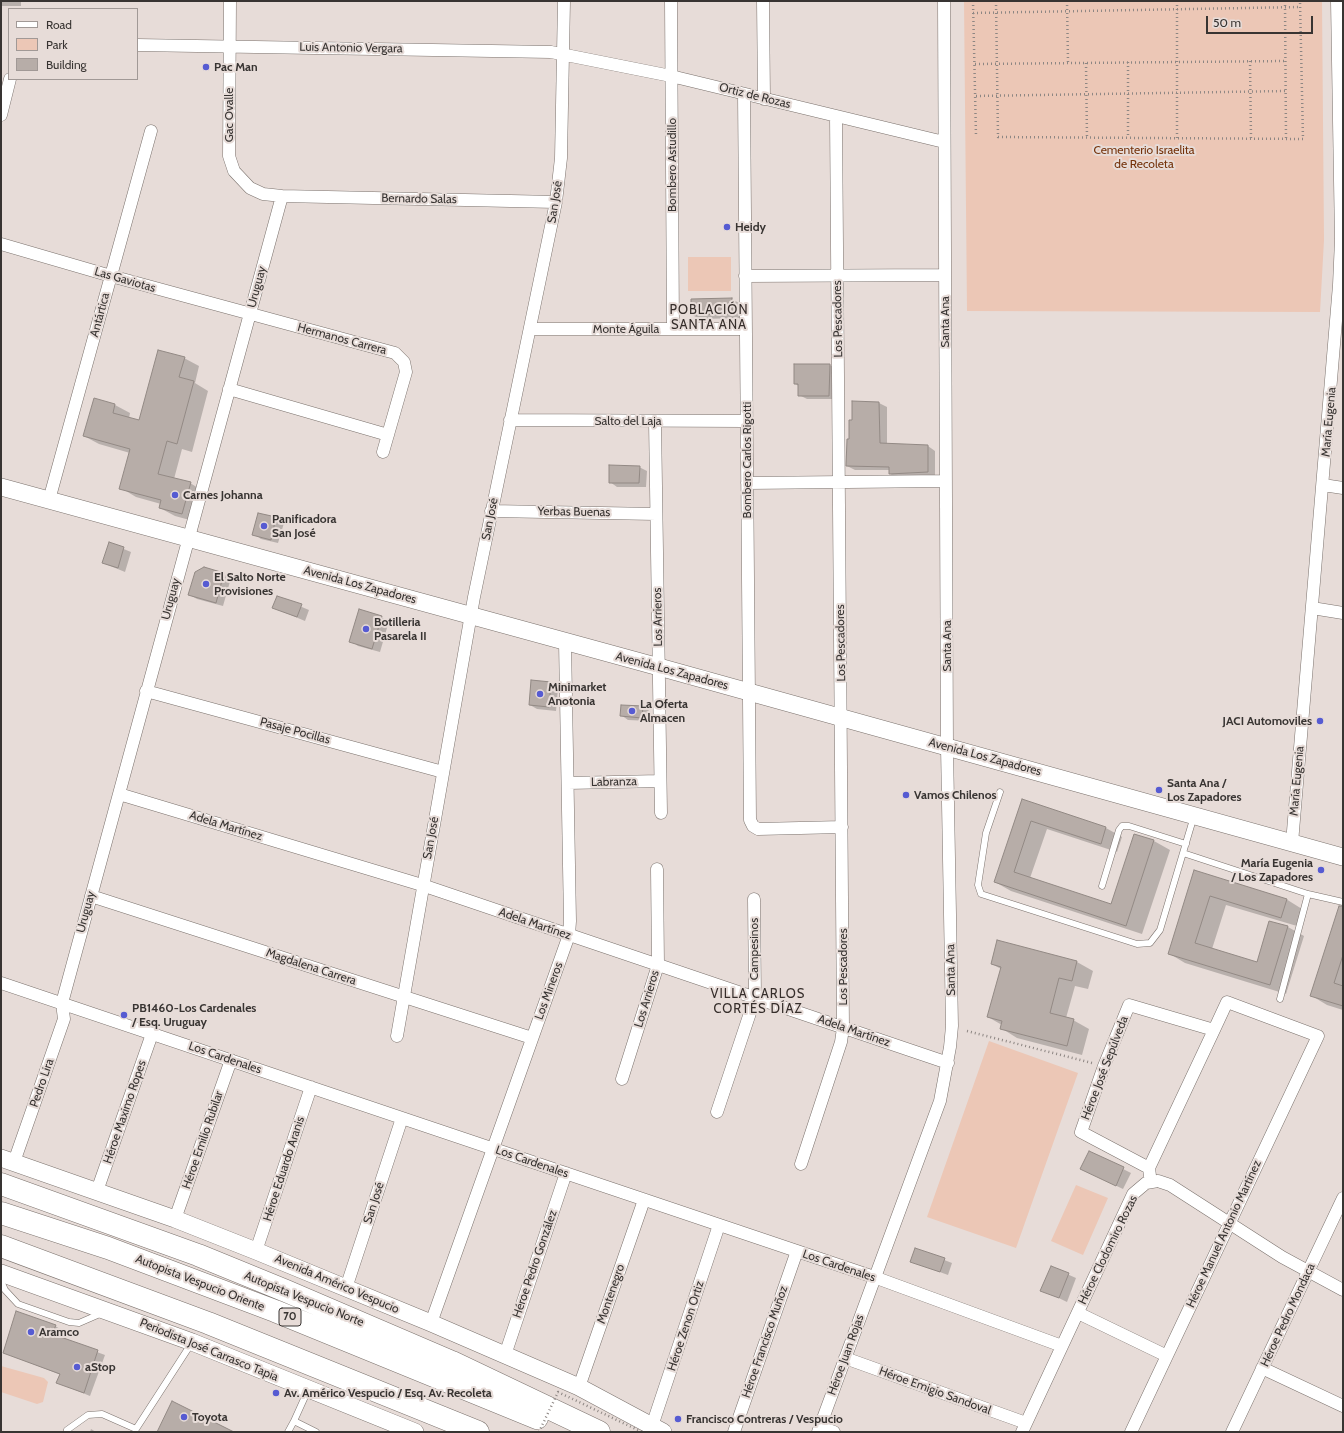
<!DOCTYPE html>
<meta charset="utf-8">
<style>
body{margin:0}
#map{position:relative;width:1344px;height:1433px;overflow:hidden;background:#e7dcd8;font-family:Cabin,sans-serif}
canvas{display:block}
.frame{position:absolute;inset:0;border:2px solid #383432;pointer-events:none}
.legend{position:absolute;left:8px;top:8px;width:130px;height:72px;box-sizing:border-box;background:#e7dcd8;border:1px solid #a19996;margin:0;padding:5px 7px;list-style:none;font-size:12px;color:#383432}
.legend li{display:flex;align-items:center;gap:8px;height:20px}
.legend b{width:20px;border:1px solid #a19996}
.scale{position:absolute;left:1206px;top:16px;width:107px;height:18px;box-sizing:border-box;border:2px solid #383432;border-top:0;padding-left:5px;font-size:12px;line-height:14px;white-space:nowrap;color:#383432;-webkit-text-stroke:3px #e7dcd8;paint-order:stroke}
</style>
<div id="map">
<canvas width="1344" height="1433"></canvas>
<div class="frame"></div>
<ul class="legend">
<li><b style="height:5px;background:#fff"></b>Road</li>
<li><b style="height:11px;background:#ecc7b6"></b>Park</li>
<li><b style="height:11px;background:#b7ada8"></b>Building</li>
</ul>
<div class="scale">50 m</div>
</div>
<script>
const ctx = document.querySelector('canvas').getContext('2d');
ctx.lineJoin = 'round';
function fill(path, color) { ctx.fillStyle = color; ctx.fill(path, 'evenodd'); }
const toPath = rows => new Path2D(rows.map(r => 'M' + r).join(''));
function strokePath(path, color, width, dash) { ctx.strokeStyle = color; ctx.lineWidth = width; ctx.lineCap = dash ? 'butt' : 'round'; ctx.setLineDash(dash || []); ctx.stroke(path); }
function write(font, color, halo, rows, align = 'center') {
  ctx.font = font + ' Cabin,sans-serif'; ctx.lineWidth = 4; ctx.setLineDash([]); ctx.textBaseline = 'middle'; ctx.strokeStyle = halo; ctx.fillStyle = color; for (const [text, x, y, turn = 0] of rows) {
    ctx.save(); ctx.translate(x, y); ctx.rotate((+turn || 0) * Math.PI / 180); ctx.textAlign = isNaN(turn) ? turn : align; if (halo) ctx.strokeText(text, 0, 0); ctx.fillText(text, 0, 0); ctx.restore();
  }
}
fill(toPath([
 [964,1,1322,1,1324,240,1320,312,967,311],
 [688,257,731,257,731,291,688,291],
 [989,1041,1078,1073,1016,1248,927,1217],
 [1076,1185,1108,1198,1083,1255,1051,1241],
 [1,1366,44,1378,48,1382,43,1402,37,1404,1,1392]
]), '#ecc7b6');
fill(toPath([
 [1,1,21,1,21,6,1,6],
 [732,299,739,303,740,318,700,319,692,315],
 [184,358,199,366,195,383,208,391,192,452,182,449,174,479,190,483,205,492,197,522,175,516,160,508,161,504,136,497,121,488,130,453,99,444,84,436,94,399,115,405,130,413,129,418,140,421],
 [795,365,830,365,838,370,837,399,807,399,799,395,799,386,795,384],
 [879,403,887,407,887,444,928,446,935,451,935,476,897,478,890,474,890,470,855,470,847,466,850,440],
 [639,467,647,471,646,487,617,487,610,482],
 [259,514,276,518,284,523,278,543,261,539,254,534],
 [109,543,131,552,125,572,103,563],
 [223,574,231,578,223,606,197,599,190,595],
 [278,597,309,610,305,621,274,608],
 [381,617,389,621,380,652,358,646,351,641],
 [551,683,558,688,556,711,537,709,530,705],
 [622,706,643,707,651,712,650,721,628,720,621,715],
 [1022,800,1106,828,1122,837,1117,852,1047,829,1030,878,1111,905,1135,835,1154,841,1170,850,1142,934,1011,891,995,882],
 [1195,871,1286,899,1302,909,1297,926,1226,905,1212,949,1257,963,1270,922,1288,927,1304,936,1286,994,1185,963,1170,954],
 [1343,915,1343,1010,1327,1005,1312,996],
 [998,942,1077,962,1093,971,1088,989,1075,986,1066,1018,1073,1020,1089,1029,1082,1055,1017,1038,1001,1028,1002,1025,988,1017,1001,969,992,964],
 [1089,1152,1131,1173,1123,1189,1081,1169],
 [916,1249,952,1263,948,1275,912,1262],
 [1051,1267,1076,1278,1067,1302,1042,1290],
 [55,1326,62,1330,59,1338,105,1355,90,1396,58,1383,61,1375,5,1353],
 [91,1429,96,1432,90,1432]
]), '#0003');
const building = toPath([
 [732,298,732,314,691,315,691,299,732,298],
 [158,350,185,357,179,377,194,381,177,444,167,441,158,474,191,482,182,514,159,508,161,500,119,489,130,449,83,436,94,398,115,404,113,413,139,420,158,350],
 [794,364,830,364,829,396,798,396,798,384,794,384,794,364],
 [852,401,879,402,880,443,928,445,928,472,889,474,889,467,846,466,847,439,849,439,849,420,852,420,852,401],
 [609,465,640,466,639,483,609,483,609,465],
 [258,513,276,517,271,540,252,535,258,513],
 [109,542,124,547,118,568,102,563,109,542],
 [204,567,224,573,216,603,188,595,195,572,204,567],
 [277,596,302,604,297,617,272,608,277,596],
 [359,609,382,616,372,649,349,642,359,609],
 [531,680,551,682,549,707,529,705,531,680],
 [621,705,643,706,642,718,620,716,621,705],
 [1022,799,1106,827,1101,844,1031,821,1014,872,1111,904,1134,834,1154,840,1126,926,994,882,1022,799],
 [1194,870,1287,899,1281,918,1210,896,1195,943,1257,962,1269,921,1288,926,1270,985,1168,954,1194,870],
 [1339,906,1343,906,1343,955,1334,983,1343,986,1343,1006,1310,996,1339,906],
 [997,940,1077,961,1072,981,1059,978,1050,1013,1074,1019,1067,1046,1000,1029,1002,1021,987,1017,1001,967,991,964,997,940],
 [1089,1151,1124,1167,1116,1186,1080,1169,1089,1151],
 [915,1248,945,1258,940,1272,910,1262,915,1248],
 [1051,1266,1069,1273,1059,1298,1040,1291,1051,1266],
 [16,1311,56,1325,52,1334,98,1350,84,1393,56,1383,60,1374,3,1353,16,1311],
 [172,1401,234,1432,157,1432,172,1401]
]);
fill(building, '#b7ada8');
strokePath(building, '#928984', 1);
const lane = toPath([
 [1000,792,986,833,978,885,981,894,1137,944,1150,943,1160,930,1194,816],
 [1183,853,1308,894,1343,902],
 [1102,886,1119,830,1122,826,1129,826,1186,844],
 [1280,999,1308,894],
 [1,1281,5,1290,18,1304,69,1322,79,1323,102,1313],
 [308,1390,294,1421,316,1432],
 [67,1430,88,1415,102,1414,136,1429,191,1344],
 [288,1432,294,1421]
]);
const street = toPath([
 [230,1,229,156,234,171,250,188,263,194,282,196,556,202],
 [671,1,673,329],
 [763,1,764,99],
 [137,45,551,52,671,76,944,142],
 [744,94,750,820,753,826,758,829,842,827],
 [1,115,10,79],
 [1,244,111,276,395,353,404,362,406,372,383,452],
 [745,276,945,275],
 [530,329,746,329],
 [229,389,388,435],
 [510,420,746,421],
 [655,421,661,813],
 [747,483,946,481],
 [1323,485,1343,488],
 [49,500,151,131],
 [491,511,656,514],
 [1312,608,1343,613],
 [146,691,443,772],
 [568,783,660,781],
 [119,794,422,885,948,1063],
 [1292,843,1339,285,1341,240,1337,1],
 [91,896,532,1038],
 [1,983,874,1277,1062,1346],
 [397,1036,474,597,556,202,561,158,564,1],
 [622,1079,658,965,657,869],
 [717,1112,755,998,754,899],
 [14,1162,64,1019,62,1003,282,196],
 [801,1164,841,1042,843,1028,836,116],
 [1150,1176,1149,1168,1214,1030],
 [97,1191,152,1034],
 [175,1219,231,1060],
 [256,1251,311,1087],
 [346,1288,402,1118],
 [1078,1313,1167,1356],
 [431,1323,569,935,570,921,565,642],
 [505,1355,566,1173],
 [845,1358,1026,1423],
 [1262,1368,1343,1406],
 [579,1387,644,1200],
 [652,1426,719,1225],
 [820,1427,834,1432],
 [734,1432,797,1251],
 [818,1432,940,1101,950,1047,952,1026,947,747,944,1],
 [1022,1432,1133,1194,1146,1183,1158,1181,1170,1185,1282,1257,1343,1290],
 [1131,1432,1318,1036,1227,1002,1214,1030,1129,1005,1104,1066,1081,1132,1149,1168],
 [1232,1432,1343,1198]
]);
const secondary = toPath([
 [1,487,659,667,1343,857],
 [1,1158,175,1219,256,1251,431,1323,579,1387,663,1432],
 [1,1273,192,1342,415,1432]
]);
const highway = toPath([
 [1,1184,198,1255,286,1291,452,1362,599,1432],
 [1,1213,108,1248,275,1311,537,1418],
 [1,1246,208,1323,478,1432]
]);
strokePath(lane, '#7b726d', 7);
strokePath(street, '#7b726d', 13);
strokePath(secondary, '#7b726d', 18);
strokePath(highway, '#7b726d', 23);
strokePath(toPath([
 [973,1,976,136],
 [996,1,998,137,1303,139,1300,1],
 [1067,1,1068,62],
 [1285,1,1286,139],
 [973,13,1300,7],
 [1250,61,1251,139],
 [1128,62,1128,138],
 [1086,63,1087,138],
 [975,64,1285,61],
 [976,96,1286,91],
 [1177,138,1177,1],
 [967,1031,1092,1063]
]), '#8d8683', 2.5, [1, 3]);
strokePath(lane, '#fff', 6);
strokePath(street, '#fff', 12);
strokePath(secondary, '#fff', 17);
strokePath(highway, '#fff', 22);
strokePath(toPath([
 [539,1432,558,1392,642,1432]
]), '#8d8683', 2.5, [1, 3]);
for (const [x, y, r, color] of [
 [206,67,4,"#565bd2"],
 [727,227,4,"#565bd2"],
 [175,495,4,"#565bd2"],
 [264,526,4,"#565bd2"],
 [206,584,4,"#565bd2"],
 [366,629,4,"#565bd2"],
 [540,694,4,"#565bd2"],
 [632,711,4,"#565bd2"],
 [1320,721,4,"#565bd2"],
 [1159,790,4,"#565bd2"],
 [906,795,4,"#565bd2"],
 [1321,870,4,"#565bd2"],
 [124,1015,4,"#565bd2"],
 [31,1332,4,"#565bd2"],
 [77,1367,4,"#565bd2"],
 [276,1393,4,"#565bd2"],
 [184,1417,4,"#565bd2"],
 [678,1419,4,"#565bd2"]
]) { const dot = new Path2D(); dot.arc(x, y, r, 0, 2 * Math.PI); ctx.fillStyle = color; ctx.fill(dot); strokePath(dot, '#e7dcd8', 1.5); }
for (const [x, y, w] of [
 [290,1317,22]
]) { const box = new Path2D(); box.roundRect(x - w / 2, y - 9, w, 18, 3); ctx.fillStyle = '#e7dcd8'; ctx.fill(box); strokePath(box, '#383432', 1); }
write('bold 11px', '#383432', null, [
 ["70",290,1317]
]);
write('12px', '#383432', '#e7dcd8', [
 ["Luis Antonio Vergara",351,48,1],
 ["Ortiz de Rozas",755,96,14],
 ["Gac Ovalle",229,115,-90],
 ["Bombero Astudillo",672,165,-90],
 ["Bernardo Salas",419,199,1],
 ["San José",555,202,-81],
 ["Las Gaviotas",125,280,16],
 ["Uruguay",257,287,-75],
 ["Antártica",100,315,-75],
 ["Los Pescadores",838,319,-91],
 ["Santa Ana",945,322,-90],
 ["Monte Águila",626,329],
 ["Hermanos Carrera",342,339,15],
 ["Salto del Laja",628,421],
 ["María Eugenia",1329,422,-85],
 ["Bombero Carlos Rigotti",747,460,-90],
 ["Yerbas Buenas",574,512,1],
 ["San José",490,519,-79],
 ["Avenida Los Zapadores",360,585,15],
 ["Uruguay",171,599,-75],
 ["Los Arrieros",658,617,-91],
 ["Los Pescadores",841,643,-91],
 ["Santa Ana",947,646,-90],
 ["Avenida Los Zapadores",672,671,15],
 ["Pasaje Pocillas",295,731,15],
 ["Avenida Los Zapadores",985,757,15],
 ["María Eugenia",1297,781,-85],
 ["Labranza",614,782,-1],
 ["Adela Martínez",226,826,17],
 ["San José",431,838,-80],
 ["Uruguay",86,912,-75],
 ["Adela Martínez",535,924,19],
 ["Campesinos",754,949,-90],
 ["Magdalena Carrera",311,967,18],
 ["Los Pescadores",843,967,-90],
 ["Santa Ana",951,970,-91],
 ["Los Mineros",549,991,-70],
 ["Los Arrieros",647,999,-73],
 ["Adela Martínez",854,1031,19],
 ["Los Cardenales",225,1058,19],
 ["Héroe José Sepúlveda",1105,1068,-69],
 ["Pedro Lira",42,1083,-71],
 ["Héroe Maximo Ropes",125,1112,-71],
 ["Héroe Emilio Rubilar",203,1140,-71],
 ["Los Cardenales",532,1162,19],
 ["Héroe Eduardo Aranis",284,1169,-72],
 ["San José",374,1203,-72],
 ["Héroe Manuel Antonio Martínez",1224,1234,-65],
 ["Héroe Clodomiro Rozas",1108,1250,-64],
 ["Héroe Pedro González",535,1264,-71],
 ["Los Cardenales",839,1266,19],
 ["Autopista Vespucio Oriente",200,1283,21],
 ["Avenida Américo Vespucio",337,1284,23],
 ["Montenegro",611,1294,-71],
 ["Autopista Vespucio Norte",304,1299,22],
 ["Héroe Pedro Mondaca",1288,1315,-65],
 ["Héroe Zenon Ortiz",686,1326,-72],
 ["Héroe Francisco Muñoz",765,1342,-71],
 ["Periodista José Carrasco Tapia",209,1350,22],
 ["Héroe Juan Rojas",846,1355,-70],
 ["Héroe Emigio Sandoval",935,1391,20]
]);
write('bold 12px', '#383432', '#e7dcd8', [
 ["Pac Man",214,67],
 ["Heidy",735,227],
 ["Carnes Johanna",183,495],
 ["Panificadora",272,519],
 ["San José",272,533],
 ["El Salto Norte",214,577],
 ["Provisiones",214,591],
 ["Botilleria",374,622],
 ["Pasarela II",374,636],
 ["Minimarket",548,687],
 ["Anotonia",548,701],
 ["La Oferta",640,704],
 ["Almacen",640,718],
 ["JACI Automoviles",1312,721,"right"],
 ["Santa Ana /",1167,783],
 ["Los Zapadores",1167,797],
 ["Vamos Chilenos",914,795],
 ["María Eugenia",1313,863,"right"],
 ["/ Los Zapadores",1313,877,"right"],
 ["PB1460-Los Cardenales",132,1008],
 ["/ Esq. Uruguay",132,1022],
 ["Aramco",39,1332],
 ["aStop",85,1367],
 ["Av. Américo Vespucio / Esq. Av. Recoleta",284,1393],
 ["Toyota",192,1417],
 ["Francisco Contreras / Vespucio",686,1419]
], 'left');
write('12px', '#75330b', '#e7dcd8', [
 ["Cementerio Israelita",1144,150],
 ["de Recoleta",1144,164]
]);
ctx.letterSpacing = '1px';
write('13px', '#362e2b', '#e7dcd8', [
 ["POBLACIÓN",709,310],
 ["SANTA ANA",709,325],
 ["VILLA CARLOS",758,994],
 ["CORTÉS DÍAZ",758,1009]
]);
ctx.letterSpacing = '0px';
</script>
